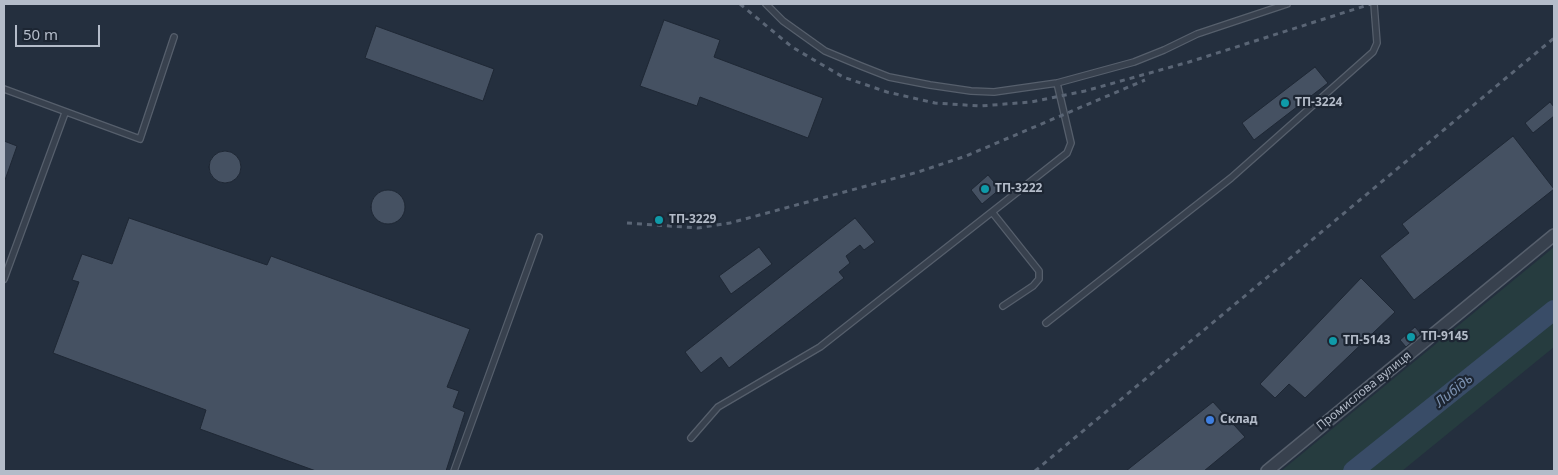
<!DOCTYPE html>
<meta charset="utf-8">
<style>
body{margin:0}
#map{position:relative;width:1558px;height:475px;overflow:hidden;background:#242f3e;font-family:"Noto Sans",sans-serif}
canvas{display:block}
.frame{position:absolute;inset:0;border:5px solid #b4bcc9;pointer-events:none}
.scale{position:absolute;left:15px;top:25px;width:85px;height:22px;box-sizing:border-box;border:2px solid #b4bcc9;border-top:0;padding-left:6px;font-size:15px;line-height:18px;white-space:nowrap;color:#b4bcc9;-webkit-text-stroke:4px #1d2633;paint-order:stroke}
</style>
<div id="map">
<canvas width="1558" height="475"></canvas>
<div class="frame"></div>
<div class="scale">50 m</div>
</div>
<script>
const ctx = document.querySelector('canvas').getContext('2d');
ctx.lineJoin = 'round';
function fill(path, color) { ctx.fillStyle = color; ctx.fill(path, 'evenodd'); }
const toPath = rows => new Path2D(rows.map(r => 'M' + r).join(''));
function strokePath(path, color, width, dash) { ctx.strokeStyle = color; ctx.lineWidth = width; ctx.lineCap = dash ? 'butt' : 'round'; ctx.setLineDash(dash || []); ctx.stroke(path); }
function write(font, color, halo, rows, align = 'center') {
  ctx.font = font + ' "Noto Sans",sans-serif'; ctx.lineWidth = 4.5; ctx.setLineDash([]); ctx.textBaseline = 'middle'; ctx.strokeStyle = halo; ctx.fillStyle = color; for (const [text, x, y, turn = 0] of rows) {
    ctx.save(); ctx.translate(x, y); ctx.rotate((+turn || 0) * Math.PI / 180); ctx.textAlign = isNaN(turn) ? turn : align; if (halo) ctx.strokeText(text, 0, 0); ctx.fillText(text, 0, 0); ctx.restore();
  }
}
fill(toPath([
 [1554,247,1554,347,1402,471,1281,471]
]), '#263c3f');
strokePath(toPath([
 [1353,471,1554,310]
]), '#394c67', 20);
const building = toPath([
 [664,20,720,40,714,57,823,98,808,138,700,97,697,106,640,86,664,20],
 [376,26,494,69,483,101,365,58,376,26],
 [1315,67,1328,83,1254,140,1242,123,1315,67],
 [1550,102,1554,107,1554,116,1533,133,1525,123,1550,102],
 [1513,136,1554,189,1414,300,1380,256,1409,233,1402,224,1513,136],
 [4,141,17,146,5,180,4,180,4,141],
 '209 167a16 16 0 1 1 32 0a16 16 0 1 1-32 0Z',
 [988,175,1000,189,982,204,971,190,988,175],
 '371 207a17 17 0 1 1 34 0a17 17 0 1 1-34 0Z',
 [129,218,267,265,271,256,470,329,447,387,459,391,453,407,465,412,446,471,316,471,200,429,206,410,53,353,79,282,72,280,82,254,112,264,129,218],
 [855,218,875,242,864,250,860,245,846,256,850,263,839,272,844,278,729,368,721,357,701,373,685,352,855,218],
 [759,247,772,264,731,294,719,276,759,247],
 [1361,278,1395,312,1305,398,1289,384,1275,398,1260,384,1361,278],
 [1415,327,1421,334,1406,347,1400,340,1415,327],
 [1213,402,1245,437,1204,471,1126,471,1213,402]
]);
fill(building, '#455162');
strokePath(building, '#1f2835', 1);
const service = toPath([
 [766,4,783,21,825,51,861,66,889,77,930,85,971,91,994,92,1057,83,1134,62,1164,50,1197,34,1287,4],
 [4,89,140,139,174,37],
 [992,212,1039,271,1039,279,1033,286,1003,306],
 [4,279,65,113],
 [1046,323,1231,178,1373,52,1377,43,1374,4],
 [691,438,718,407,820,347,1067,153,1071,143,1057,83],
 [454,471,539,237]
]);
const minor = toPath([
 [1267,471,1554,235]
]);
strokePath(service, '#565f6c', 8);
strokePath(minor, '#565f6c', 14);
strokePath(service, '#38414e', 5.5);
strokePath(minor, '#38414e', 11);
strokePath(toPath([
 [740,4,792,47,843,77,887,92,935,103,980,106,1031,102,1085,91,1189,62,1371,4],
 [627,223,698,228,730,223,918,172,966,156,1145,80],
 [1035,471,1554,38]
]), '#5a6575', 3, [5, 5]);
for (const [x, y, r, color] of [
 [1285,103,5,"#0f9aa8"],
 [985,189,5,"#0f9aa8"],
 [659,220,5,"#0f9aa8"],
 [1411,337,5,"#0f9aa8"],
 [1333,341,5,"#0f9aa8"],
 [1210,420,5,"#3f7fe0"]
]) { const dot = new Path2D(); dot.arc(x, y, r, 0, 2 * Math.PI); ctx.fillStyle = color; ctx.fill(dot); strokePath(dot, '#1d2633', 2); }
write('bold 12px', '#b4bcc9', '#1d2633', [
 ["ТП-3224",1295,103],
 ["ТП-3222",995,189],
 ["ТП-3229",669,220],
 ["ТП-9145",1421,337],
 ["ТП-5143",1343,341],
 ["Склад",1220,420]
], 'left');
write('12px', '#b4bcc9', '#1d2633', [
 ["Промислова вулиця",1364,391,-39]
]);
write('italic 14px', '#7c92b1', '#1d2633', [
 ["Либідь",1454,391,-39]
]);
</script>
